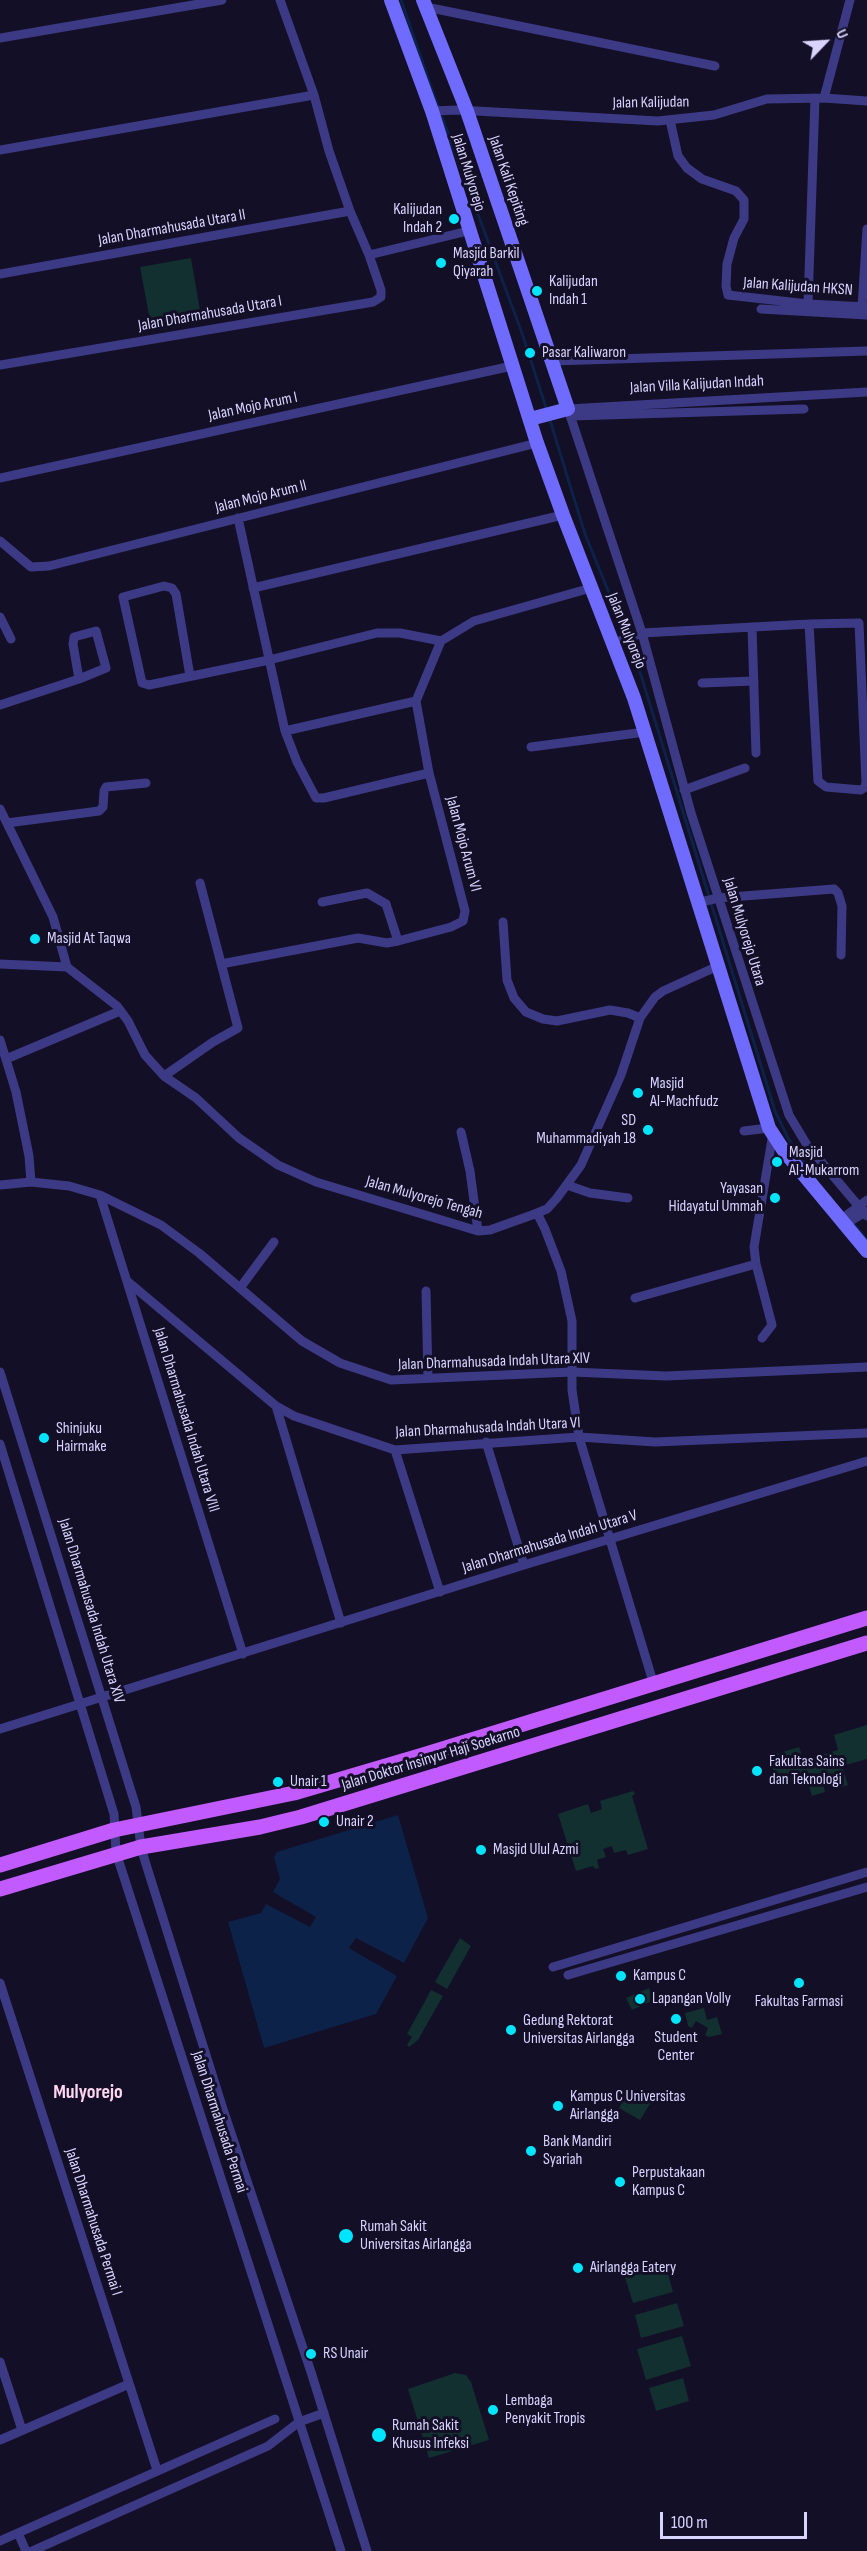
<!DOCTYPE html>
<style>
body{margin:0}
#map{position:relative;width:867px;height:2551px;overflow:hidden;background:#130f26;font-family:"Sofia Sans Condensed",sans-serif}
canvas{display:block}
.north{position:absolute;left:795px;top:12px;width:60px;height:60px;-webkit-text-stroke:4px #130f26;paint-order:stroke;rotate:65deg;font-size:16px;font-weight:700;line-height:24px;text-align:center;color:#d9d4ff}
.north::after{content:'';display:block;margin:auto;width:21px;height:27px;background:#d9d4ff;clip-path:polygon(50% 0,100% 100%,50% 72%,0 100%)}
.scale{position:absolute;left:660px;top:2512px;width:147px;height:27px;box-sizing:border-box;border:3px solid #d9d4ff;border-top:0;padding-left:8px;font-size:18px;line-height:21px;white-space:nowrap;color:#d9d4ff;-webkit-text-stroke:4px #130f26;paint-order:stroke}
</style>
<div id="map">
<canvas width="867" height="2551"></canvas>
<div class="north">U</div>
<div class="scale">100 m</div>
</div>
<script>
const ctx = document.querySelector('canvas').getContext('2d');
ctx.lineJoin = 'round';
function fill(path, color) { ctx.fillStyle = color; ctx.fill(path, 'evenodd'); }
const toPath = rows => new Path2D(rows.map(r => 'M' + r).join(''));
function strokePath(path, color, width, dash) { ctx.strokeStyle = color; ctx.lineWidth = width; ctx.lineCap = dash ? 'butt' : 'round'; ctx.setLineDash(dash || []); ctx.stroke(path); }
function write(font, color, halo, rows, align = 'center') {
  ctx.font = font + ' "Sofia Sans Condensed",sans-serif'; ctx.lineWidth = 6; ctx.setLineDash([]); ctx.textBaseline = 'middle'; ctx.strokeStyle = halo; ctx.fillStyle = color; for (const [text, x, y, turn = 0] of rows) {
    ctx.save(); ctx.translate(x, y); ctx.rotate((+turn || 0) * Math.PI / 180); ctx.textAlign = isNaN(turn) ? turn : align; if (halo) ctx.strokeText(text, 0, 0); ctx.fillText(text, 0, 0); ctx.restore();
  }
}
fill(toPath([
 [191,258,202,322,152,331,140,267],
 [867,1725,867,1759,842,1766,848,1785,838,1788,835,1780,823,1784,825,1792,812,1796,806,1777,778,1785,769,1756,799,1747,804,1760,838,1750,834,1735],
 [633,1791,635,1794,632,1796,648,1849,628,1855,626,1850,614,1853,612,1846,603,1849,606,1857,597,1860,599,1868,595,1869,593,1866,576,1871,558,1814,588,1804,591,1813,602,1809,600,1801],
 [460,1938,471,1946,447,1989,435,1982],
 [649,1988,654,2000,632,2010,626,1998],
 [431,1990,443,1996,418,2040,409,2047,407,2045,412,2037,407,2034],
 [704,2008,707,2020,717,2017,722,2034,709,2037,705,2035,708,2028,696,2021,692,2028,688,2026,685,2013],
 [631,2087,653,2099,640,2120,619,2108],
 [666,2266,673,2292,633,2303,625,2277],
 [677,2303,684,2326,641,2338,635,2315],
 [682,2336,691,2366,646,2380,637,2349],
 [455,2373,466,2375,471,2382,489,2440,429,2458,408,2389],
 [683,2378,689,2401,656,2411,649,2388]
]), '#12302f');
fill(toPath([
 [398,1815,428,1918,404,1963,356,1938,349,1948,397,1976,376,2014,264,2048,228,1922,261,1913,266,1904,310,1927,316,1917,273,1892,280,1879,274,1857,277,1852]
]), '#0c2248');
strokePath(toPath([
 [401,0,432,90,523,336,547,411],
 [549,417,585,534,636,659,775,1111,788,1138,816,1179],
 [853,1223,867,1240]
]), '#0c2248', 3);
strokePath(toPath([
 [426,7,715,66],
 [0,38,222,0],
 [824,98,850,0],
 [432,111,458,110,658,121,714,115,767,99,824,98,867,101],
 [670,120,678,156,687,168,702,179,736,191,744,200,744,219,734,238,727,264,726,286,728,295,808,304,867,307],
 [0,150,314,95],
 [369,255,468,231],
 [0,274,350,211],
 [808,304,815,98],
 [862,307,867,229],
 [761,309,867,315],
 [553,361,867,351],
 [0,365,373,302,381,297,381,290,369,255,350,211,329,151,314,95,280,0],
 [867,392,568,409,642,633,691,813,789,1115,807,1145,867,1216],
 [571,416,804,409],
 [0,478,512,366],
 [238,518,285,731,297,762,316,798,324,798,429,773],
 [0,541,31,567,49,566,537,443],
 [253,588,563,515],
 [0,617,11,639],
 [752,627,756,753],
 [614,643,642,633,809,624,859,623,866,782,865,787,861,790,826,787,818,781,809,624],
 [190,676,176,594,172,588,164,586,123,597,142,683,149,685,269,660,377,633,400,633,441,641,474,621,591,588],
 [702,683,754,681],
 [0,705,79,679,106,668,96,631,74,637,73,644,79,679],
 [285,731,416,701],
 [531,747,645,732],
 [684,790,745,768],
 [0,809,53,917,67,967],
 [7,823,99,811,103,807,104,791,106,787,146,783],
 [322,902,367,893,386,904,398,941],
 [697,903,718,898,834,889,838,893,842,906,841,955],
 [503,922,507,980,514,998,526,1012,543,1019,557,1021,610,1010,628,1013,640,1018],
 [0,964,67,967],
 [221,964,358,938,387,943,398,941,451,927,463,921,465,911,429,773,416,701,441,641],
 [67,967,117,1006,128,1021,145,1055,164,1076,196,1098,239,1138,278,1165,316,1182,478,1231,490,1230,532,1215,547,1209,557,1198,581,1165,621,1075,640,1018,655,997,663,991,718,966],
 [0,1040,16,1092,29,1156,31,1182],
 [6,1059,120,1011],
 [164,1076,213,1042,238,1028,200,883],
 [744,1131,769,1128],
 [461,1132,470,1171,478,1231],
 [0,1185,31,1182,69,1186,100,1195,161,1225,199,1253,302,1341,340,1363,391,1380,572,1372,666,1376,867,1367],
 [567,1185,590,1193,628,1198],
 [100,1195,243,1654],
 [537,1213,545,1229,561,1271,572,1321,572,1390,579,1437,654,1685],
 [840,1220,867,1200],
 [844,1225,867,1211],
 [127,1281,276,1406,294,1416,395,1450,579,1437,655,1442,867,1433],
 [240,1288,274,1242],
 [426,1291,428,1378],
 [635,1298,756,1264],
 [762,1338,772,1325,756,1264,754,1247,773,1133],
 [0,1372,136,1807,141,1847,145,1861,223,2109,311,2372,367,2551],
 [276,1406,341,1623],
 [486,1442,524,1565],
 [0,1444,114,1814,116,1853,121,1868,341,2551],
 [395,1450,440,1592],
 [0,1729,524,1565,867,1461],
 [553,1967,867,1872],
 [568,1975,867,1887],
 [0,1983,157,2470],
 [0,2362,22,2430],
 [0,2440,129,2384],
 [18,2533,26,2551],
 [0,2541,275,2419],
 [32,2551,268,2446,299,2422,324,2413]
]), '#3d3a85', 9);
strokePath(toPath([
 [391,0,432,111,537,443,563,515,634,698,769,1128,784,1151,867,1251],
 [423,0,467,111,568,409,530,419]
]), '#6f6bff', 14);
strokePath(toPath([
 [0,1865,114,1830,294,1793,423,1755,867,1618],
 [0,1889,141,1847,260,1827,301,1817,867,1643]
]), '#c25bff', 15);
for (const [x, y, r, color] of [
 [454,219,6,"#00e5ff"],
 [441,263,6,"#00e5ff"],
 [537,291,6,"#00e5ff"],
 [530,353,6,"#00e5ff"],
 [35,939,6,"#00e5ff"],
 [638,1093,6,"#00e5ff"],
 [648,1130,6,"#00e5ff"],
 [777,1162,6,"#00e5ff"],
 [775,1198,6,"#00e5ff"],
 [44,1438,6,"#00e5ff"],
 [757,1771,6,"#00e5ff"],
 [278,1782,6,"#00e5ff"],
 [324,1822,6,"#00e5ff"],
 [481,1850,6,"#00e5ff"],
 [621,1976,6,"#00e5ff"],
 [799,1983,6,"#00e5ff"],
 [640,1999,6,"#00e5ff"],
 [676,2019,6,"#00e5ff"],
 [511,2030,6,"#00e5ff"],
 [558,2106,6,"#00e5ff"],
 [531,2151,6,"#00e5ff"],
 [620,2182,6,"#00e5ff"],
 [346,2236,8,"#00e5ff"],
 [578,2268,6,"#00e5ff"],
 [311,2354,6,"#00e5ff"],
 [493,2410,6,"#00e5ff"],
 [379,2435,8,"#00e5ff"]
]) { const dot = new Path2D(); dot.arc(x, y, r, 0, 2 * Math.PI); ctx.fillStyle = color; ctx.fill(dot); strokePath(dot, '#130f26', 2); }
write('16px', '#d9d4ff', '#130f26', [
 ["Jalan Kalijudan",651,103,-1],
 ["Jalan Mulyorejo",468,173,73],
 ["Jalan Kali Kepiting",508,181,71],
 ["Jalan Dharmahusada Utara II",172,228,-10],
 ["Jalan Kalijudan HKSN",798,287,4],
 ["Jalan Dharmahusada Utara I",210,314,-10],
 ["Jalan Villa Kalijudan Indah",697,385,-3],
 ["Jalan Mojo Arum I",253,407,-12],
 ["Jalan Mojo Arum II",261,497,-14],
 ["Jalan Mulyorejo",626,631,68],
 ["Jalan Mojo Arum VI",463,844,75],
 ["Jalan Mulyorejo Utara",744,932,73],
 ["Jalan Mulyorejo Tengah",424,1198,16],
 ["Jalan Dharmahusada Indah Utara XIV",494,1362,-2],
 ["Jalan Dharmahusada Indah Utara VIII",186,1420,73],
 ["Jalan Dharmahusada Indah Utara VI",488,1428,-3],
 ["Jalan Dharmahusada Indah Utara V",550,1542,-17],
 ["Jalan Dharmahusada Indah Utara XIV",91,1611,73],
 ["Jalan Doktor Insinyur Haji Soekarno",431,1759,-17],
 ["Jalan Dharmahusada Permai",219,2122,72],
 ["Jalan Dharmahusada Permai I",93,2222,72]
]);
write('16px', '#d9d4ff', '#130f26', [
 ["Kalijudan",442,210,"right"],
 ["Indah 2",442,228,"right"],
 ["Masjid Barkil",453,254],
 ["Qiyarah",453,272],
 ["Kalijudan",549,282],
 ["Indah 1",549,300],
 ["Pasar Kaliwaron",542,353],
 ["Masjid At Taqwa",47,939],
 ["Masjid",650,1084],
 ["Al-Machfudz",650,1102],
 ["SD",636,1121,"right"],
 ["Muhammadiyah 18",636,1139,"right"],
 ["Masjid",789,1153],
 ["Al-Mukarrom",789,1171],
 ["Yayasan",763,1189,"right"],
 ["Hidayatul Ummah",763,1207,"right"],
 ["Shinjuku",56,1429],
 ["Hairmake",56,1447],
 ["Fakultas Sains",769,1762],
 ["dan Teknologi",769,1780],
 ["Unair 1",290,1782],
 ["Unair 2",336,1822],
 ["Masjid Ulul Azmi",493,1850],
 ["Kampus C",633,1976],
 ["Lapangan Volly",652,1999],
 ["Fakultas Farmasi",799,2002,"center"],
 ["Gedung Rektorat",523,2021],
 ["Universitas Airlangga",523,2039],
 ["Student",676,2038,"center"],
 ["Center",676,2056,"center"],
 ["Kampus C Universitas",570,2097],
 ["Airlangga",570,2115],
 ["Bank Mandiri",543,2142],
 ["Syariah",543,2160],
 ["Perpustakaan",632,2173],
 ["Kampus C",632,2191],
 ["Rumah Sakit",360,2227],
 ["Universitas Airlangga",360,2245],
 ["Airlangga Eatery",590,2268],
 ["RS Unair",323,2354],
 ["Lembaga",505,2401],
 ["Penyakit Tropis",505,2419],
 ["Rumah Sakit",392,2426],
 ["Khusus Infeksi",392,2444]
], 'left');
write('bold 20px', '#ffd6f0', '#130f26', [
 ["Mulyorejo",88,2093]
]);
</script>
